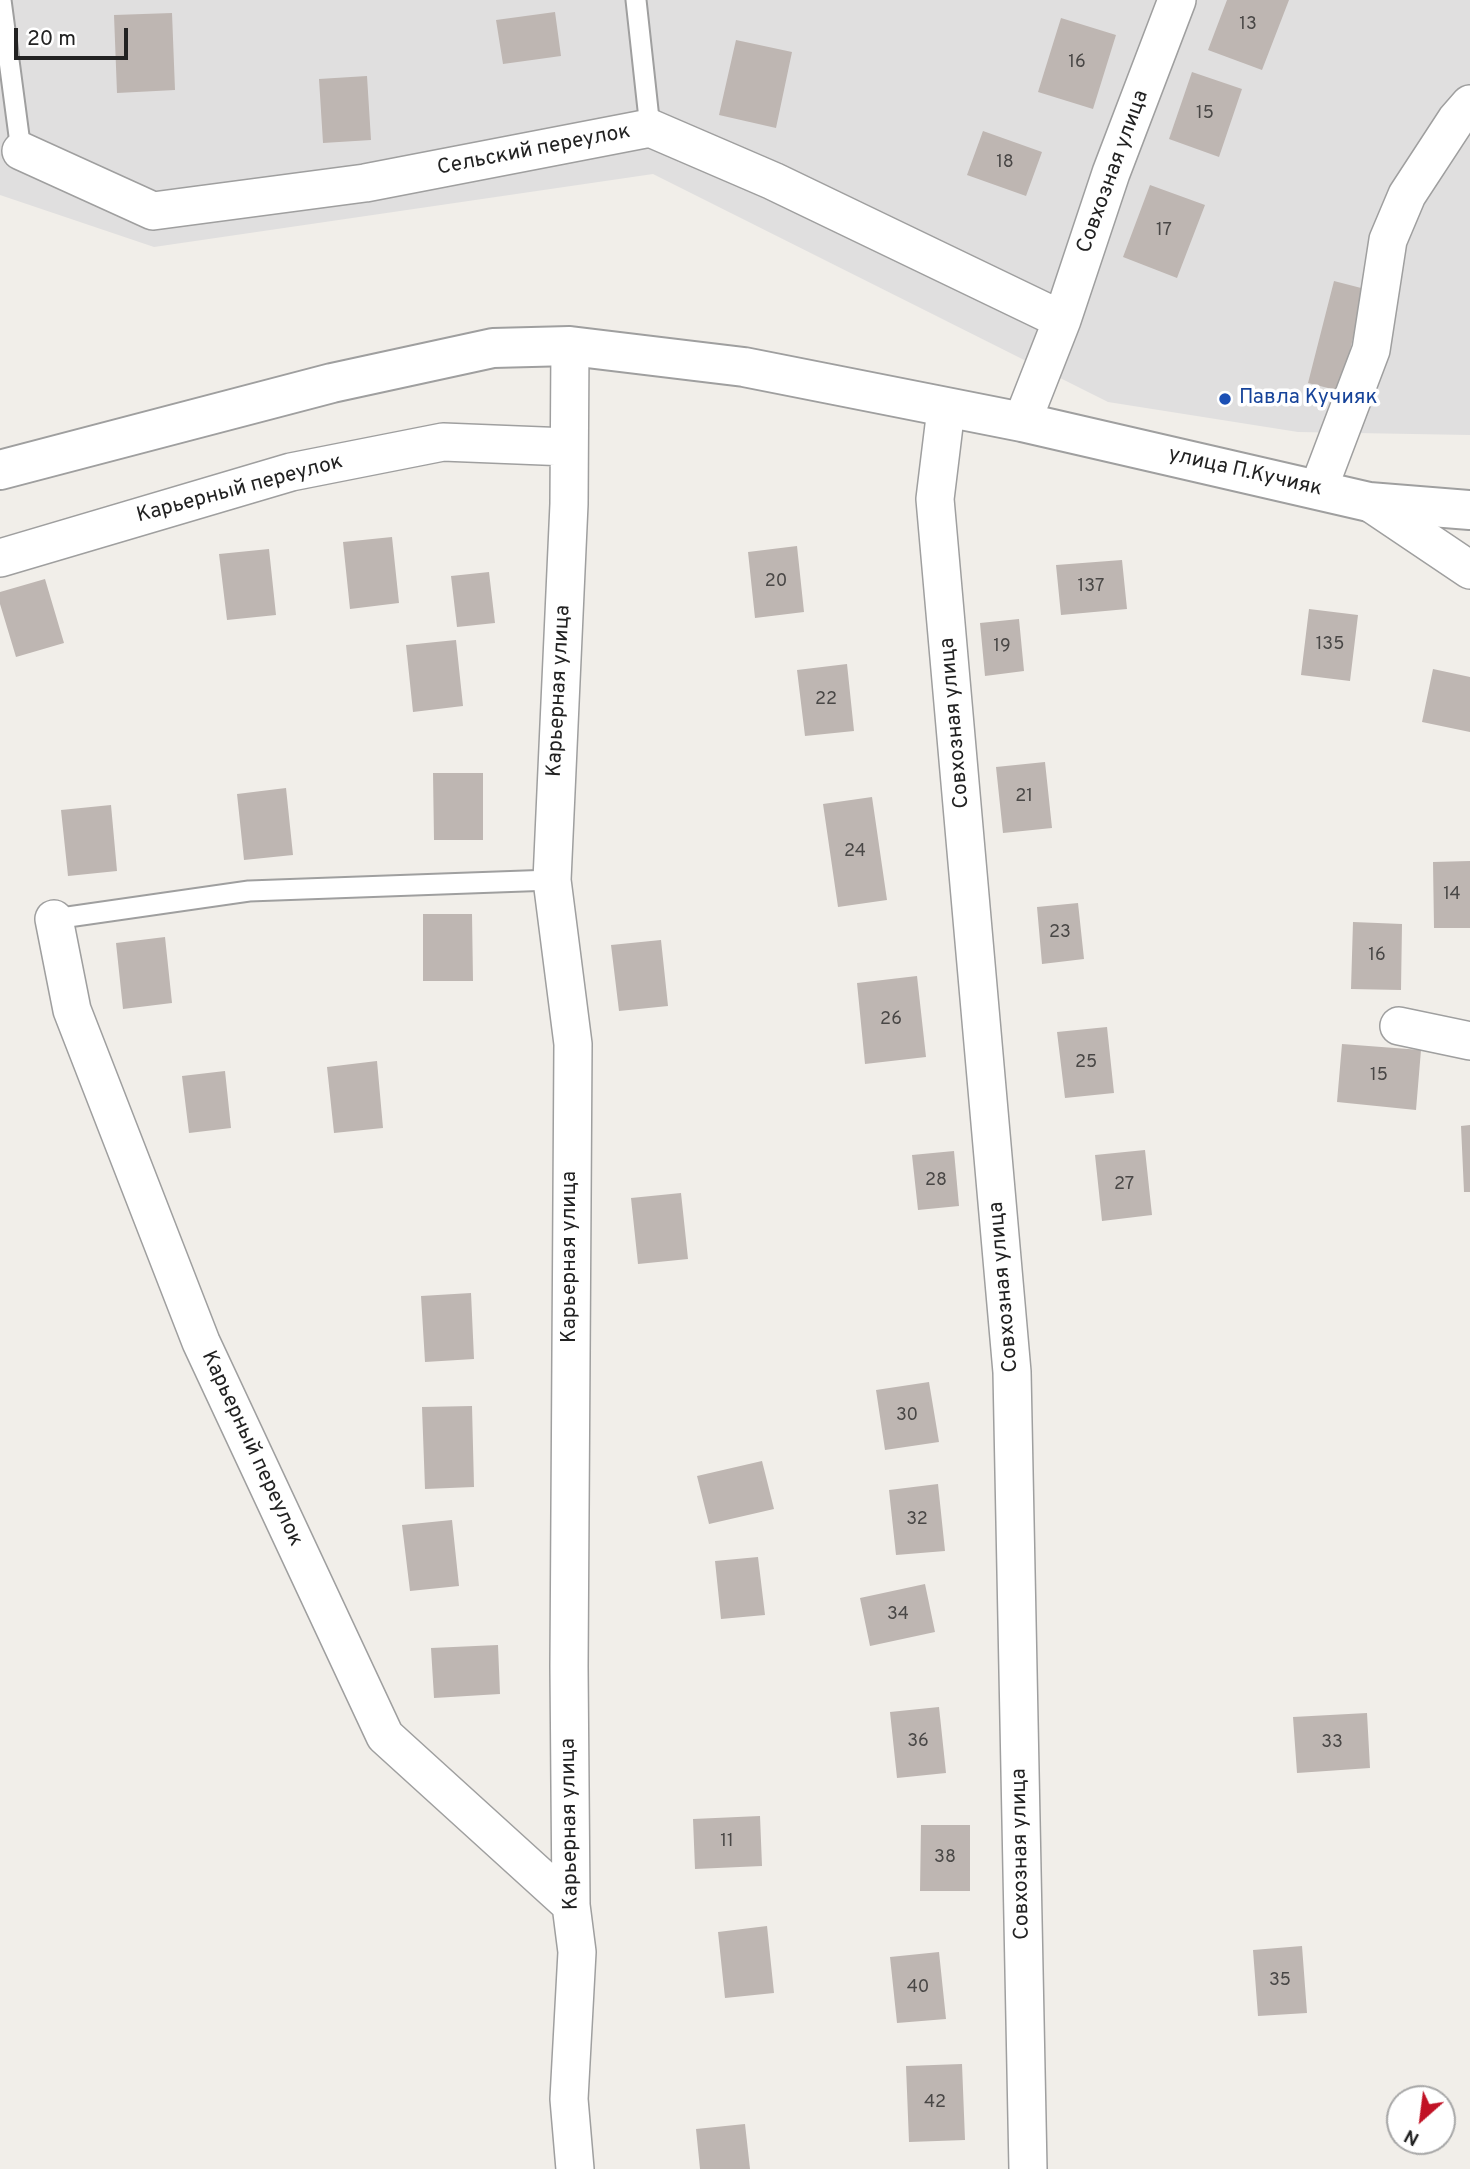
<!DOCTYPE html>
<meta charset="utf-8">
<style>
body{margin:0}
#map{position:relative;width:1470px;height:2169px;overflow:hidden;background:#f1eee9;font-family:Overpass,sans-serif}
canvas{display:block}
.north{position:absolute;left:1386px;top:2085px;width:70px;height:70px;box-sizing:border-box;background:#fff;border:2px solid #a7a7a7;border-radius:50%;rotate:208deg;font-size:19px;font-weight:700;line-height:28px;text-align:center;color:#222}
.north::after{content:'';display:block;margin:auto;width:24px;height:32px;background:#c11225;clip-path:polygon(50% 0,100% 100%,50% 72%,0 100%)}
.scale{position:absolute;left:14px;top:28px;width:114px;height:32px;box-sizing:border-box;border:4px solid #222;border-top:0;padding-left:9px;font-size:21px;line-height:24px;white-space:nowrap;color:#222;-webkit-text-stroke:5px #fff;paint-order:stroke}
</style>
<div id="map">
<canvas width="1470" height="2169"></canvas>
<div class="north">N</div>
<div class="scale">20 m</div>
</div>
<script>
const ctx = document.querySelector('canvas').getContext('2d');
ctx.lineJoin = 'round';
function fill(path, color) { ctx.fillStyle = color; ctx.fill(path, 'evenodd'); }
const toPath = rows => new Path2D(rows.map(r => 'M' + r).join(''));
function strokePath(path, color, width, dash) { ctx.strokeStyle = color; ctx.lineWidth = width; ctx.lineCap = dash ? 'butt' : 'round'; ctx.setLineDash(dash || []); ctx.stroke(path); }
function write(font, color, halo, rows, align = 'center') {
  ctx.font = font + ' Overpass,sans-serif'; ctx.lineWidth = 7; ctx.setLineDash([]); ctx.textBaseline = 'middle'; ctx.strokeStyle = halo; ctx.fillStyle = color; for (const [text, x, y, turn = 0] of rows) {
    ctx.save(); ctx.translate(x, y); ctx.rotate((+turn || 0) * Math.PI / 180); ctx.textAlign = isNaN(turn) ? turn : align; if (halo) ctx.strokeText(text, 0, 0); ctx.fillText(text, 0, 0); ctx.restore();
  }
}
fill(toPath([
 [0,0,1470,0,1470,435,1298,432,1108,402,653,174,154,247,0,195]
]), '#e0dfdf');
fill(toPath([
 [1227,0,1289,0,1262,70,1208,50],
 [555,12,561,56,503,64,496,20],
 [172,13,175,90,117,93,114,15],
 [1061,18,1116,35,1093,109,1038,92],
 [736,40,792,52,776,128,719,115],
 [1192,72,1242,89,1219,157,1169,139],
 [367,76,371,140,323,143,319,79],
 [983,131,1042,152,1026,196,967,175],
 [1150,185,1205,205,1177,278,1123,257],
 [1334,281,1365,289,1340,391,1308,383],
 [392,537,399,603,350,609,343,542],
 [797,546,804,612,755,618,748,552],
 [269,549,276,615,227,620,219,554],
 [1122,560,1127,609,1061,615,1056,565],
 [489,572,495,623,457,627,451,576],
 [45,579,64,643,16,657,0,604,0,592],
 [1309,609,1358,615,1350,681,1301,675],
 [1019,619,1024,671,985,676,980,623],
 [456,640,463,706,413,712,406,645],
 [847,664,854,731,805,736,797,670],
 [1433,669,1470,677,1470,732,1422,722],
 [1045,762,1052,828,1003,833,996,767],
 [433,773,483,773,483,840,434,840],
 [286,788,293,855,244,860,237,794],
 [872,797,887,900,838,907,823,804],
 [111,805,117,871,68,876,61,810],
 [1470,861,1470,928,1434,928,1433,862],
 [1078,903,1084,959,1042,964,1037,907],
 [423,914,472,914,473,981,423,981],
 [1353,922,1402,924,1401,990,1351,989],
 [165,937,172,1003,123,1009,116,943],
 [661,940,668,1006,619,1011,611,945],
 [917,976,926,1057,865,1064,857,983],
 [1107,1027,1114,1093,1065,1098,1057,1032],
 [1342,1044,1421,1050,1416,1110,1337,1102],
 [377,1061,383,1128,334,1133,327,1067],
 [225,1071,231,1128,189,1133,182,1076],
 [1470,1125,1470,1192,1464,1192,1461,1126],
 [1145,1150,1152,1215,1102,1221,1095,1155],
 [954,1151,959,1206,918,1210,912,1155],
 [681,1193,688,1259,638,1264,631,1198],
 [471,1293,474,1359,425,1362,421,1296],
 [929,1382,939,1442,885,1450,876,1390],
 [472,1406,474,1487,425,1489,422,1407],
 [762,1461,774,1509,709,1524,697,1476],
 [938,1484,945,1551,896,1555,889,1490],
 [452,1520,459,1586,410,1591,402,1525],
 [758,1557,765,1615,721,1619,715,1561],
 [925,1584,935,1632,870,1646,860,1598],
 [498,1645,500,1694,434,1698,431,1648],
 [939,1707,946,1773,897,1778,890,1712],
 [1367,1713,1370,1768,1297,1773,1293,1717],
 [760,1816,762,1866,695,1869,693,1819],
 [921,1825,970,1825,970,1891,920,1891],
 [767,1926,774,1993,725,1998,718,1932],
 [1302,1946,1307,2013,1258,2016,1253,1950],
 [939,1952,946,2019,897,2023,890,1957],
 [962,2064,965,2140,909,2142,906,2066],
 [745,2124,750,2169,700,2169,696,2129]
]), '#beb6b2');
const service = toPath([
 [1,0,21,151],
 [636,0,650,128],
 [54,919,249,891,552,880]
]);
const minor = toPath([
 [21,151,153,211,365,183,650,128,773,181,1062,320],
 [570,346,569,504,552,880,573,1044,569,1666,571,1905,577,1952,569,2099,575,2169],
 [946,409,935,499,1012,1372,1028,2169],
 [1022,422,1062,320,1111,173,1177,0],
 [1318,490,1371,350,1388,240,1407,195,1456,120,1470,104],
 [1369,502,1470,570],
 [0,558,291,472,443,442,568,447],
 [54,919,72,1010,201,1342,385,1736,571,1905],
 [1399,1026,1470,1041]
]);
const tertiary = toPath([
 [0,470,332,383,493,348,570,346,744,367,1022,422,1369,502,1470,510]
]);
strokePath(service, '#9f9f9f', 23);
strokePath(minor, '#9f9f9f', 40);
strokePath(tertiary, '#9f9f9f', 42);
strokePath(service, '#fff', 19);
strokePath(minor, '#fff', 37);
strokePath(tertiary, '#fff', 38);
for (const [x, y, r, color] of [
 [1225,399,7,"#1a4fb4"]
]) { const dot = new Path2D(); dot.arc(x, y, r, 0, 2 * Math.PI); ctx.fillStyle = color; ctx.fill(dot); strokePath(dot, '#fff', 2.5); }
write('18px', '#494746', null, [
 ["13",1248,25],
 ["16",1077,63],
 ["15",1205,114],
 ["18",1005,163],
 ["17",1164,231],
 ["20",776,582],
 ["137",1091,587],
 ["135",1330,645],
 ["19",1002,647],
 ["22",826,700],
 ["21",1024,797],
 ["24",855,852],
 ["14",1452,895],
 ["23",1060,933],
 ["16",1377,956],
 ["26",891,1020],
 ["25",1086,1063],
 ["15",1379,1076],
 ["28",936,1181],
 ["27",1124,1185],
 ["30",907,1416],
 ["32",917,1520],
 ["34",898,1615],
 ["36",918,1742],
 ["33",1332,1743],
 ["11",727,1842],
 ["38",945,1858],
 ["35",1280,1981],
 ["40",918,1988],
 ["42",935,2103]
]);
write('21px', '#222', '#fff', [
 ["Сельский переулок",534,151,-11],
 ["Совхозная улица",1114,172,-70],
 ["улица П.Кучияк",1245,473,13],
 ["Карьерный переулок",240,490,-15],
 ["Карьерная улица",560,691,-87],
 ["Совхозная улица",956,723,-95],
 ["Карьерная улица",571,1257,-90],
 ["Совхозная улица",1005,1287,-95],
 ["Карьерный переулок",251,1449,65],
 ["Карьерная улица",571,1824,-91],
 ["Совхозная улица",1022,1854,-91]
]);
write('21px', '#164399', '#fff', [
 ["Павла Кучияк",1239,399]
], 'left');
</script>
